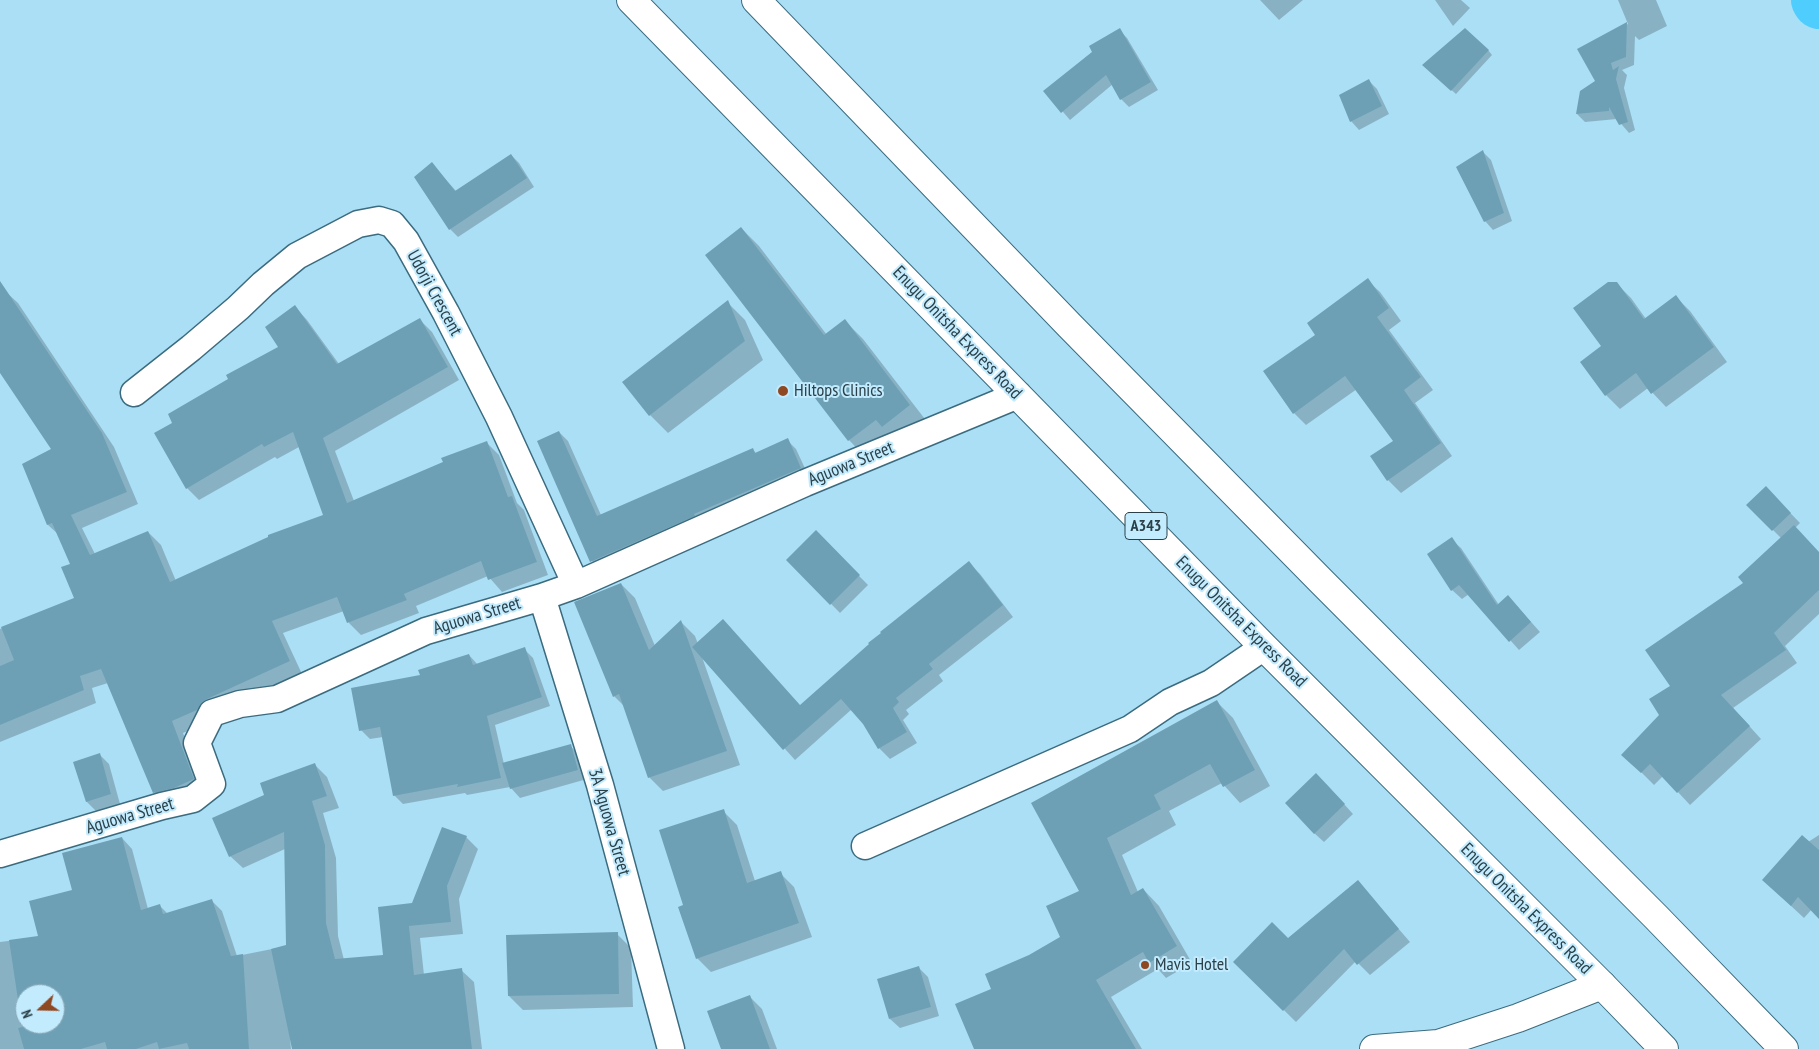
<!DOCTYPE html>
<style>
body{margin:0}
#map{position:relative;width:1819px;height:1049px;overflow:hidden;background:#abdff6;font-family:"PT Sans Narrow",sans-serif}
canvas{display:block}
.north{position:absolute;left:15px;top:984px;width:50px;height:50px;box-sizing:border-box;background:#c2ebfd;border:1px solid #86a7b5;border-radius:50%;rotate:249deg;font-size:14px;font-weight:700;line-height:20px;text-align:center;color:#2b4049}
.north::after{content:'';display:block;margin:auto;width:18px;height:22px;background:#8e4822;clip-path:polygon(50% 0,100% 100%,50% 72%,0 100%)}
</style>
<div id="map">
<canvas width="1819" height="1049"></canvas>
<div class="north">N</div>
</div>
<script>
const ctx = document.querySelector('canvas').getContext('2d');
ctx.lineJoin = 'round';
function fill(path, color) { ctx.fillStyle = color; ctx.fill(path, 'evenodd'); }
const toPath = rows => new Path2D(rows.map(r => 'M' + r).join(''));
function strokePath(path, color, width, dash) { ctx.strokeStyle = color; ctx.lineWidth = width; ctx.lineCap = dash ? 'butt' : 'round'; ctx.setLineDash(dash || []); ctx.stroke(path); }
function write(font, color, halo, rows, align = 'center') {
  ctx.font = font + ' "PT Sans Narrow",sans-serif'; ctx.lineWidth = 4; ctx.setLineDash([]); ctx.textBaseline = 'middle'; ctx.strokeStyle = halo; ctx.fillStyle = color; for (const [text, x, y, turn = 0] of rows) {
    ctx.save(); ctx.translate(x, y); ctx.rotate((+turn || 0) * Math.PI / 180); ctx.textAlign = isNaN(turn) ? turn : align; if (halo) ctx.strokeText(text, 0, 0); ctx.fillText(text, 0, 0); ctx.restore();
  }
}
fill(toPath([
 [1260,0,1303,0,1279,20],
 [1435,0,1461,0,1470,8,1453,26],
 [1618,0,1656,0,1667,26,1639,40,1635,36,1634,65,1622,70,1627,75,1624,88,1635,130,1629,133,1617,119,1585,122,1577,114,1597,82,1579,50,1628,24],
 [1119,30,1127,38,1158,90,1129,107,1121,99,1113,84,1070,120,1045,91],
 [1488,50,1492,55,1456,94,1428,69],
 [1369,81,1377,89,1389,114,1359,130,1351,121],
 [1483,152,1491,160,1512,221,1493,230,1485,221],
 [511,155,519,163,534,187,458,237,450,229,432,164,456,191],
 [741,228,759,246,827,335,845,321,863,339,928,423,867,459,849,440,707,255],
 [1367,280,1380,292,1401,321,1389,330,1433,390,1415,403,1452,456,1401,493,1388,480,1372,457,1395,441,1357,389,1306,425,1294,413,1317,335],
 [1617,284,1631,298,1646,319,1676,297,1690,311,1727,362,1666,407,1648,388,1620,409,1606,395],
 [5,291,18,303,114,447,138,504,82,528,95,554,148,532,161,545,176,581,324,515,299,447,277,459,275,457,199,500,187,488,174,424,230,379,280,347,295,307,307,320,339,364,419,319,432,332,459,380,335,451,354,501,444,462,486,442,499,455,517,503,524,510,548,575,502,592,488,576,416,606,419,613,361,635,349,623,344,611,283,633,302,674,209,722,183,733,206,792,167,805,154,792,108,683,92,688,96,703,0,742,0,629,76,599,71,564,59,535,48,525,24,464,52,449,0,371,0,294],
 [727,302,745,320,763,360,668,433,650,415],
 [559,432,568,441,601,515,752,449,757,454,787,440,796,449,809,477,600,570,592,561,539,442],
 [1766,488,1800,523,1795,528,1819,553,1819,614,1785,646,1797,663,1733,708,1761,739,1690,805,1663,776,1654,785,1636,767,1672,687,1745,583,1781,538,1748,505],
 [816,532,868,585,840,613,788,560],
 [1451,539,1461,548,1499,605,1517,606,1540,632,1519,650,1469,594,1462,599,1452,590],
 [969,563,980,574,1013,617,939,675,943,681,906,710,909,714,903,720,917,743,890,759,879,748,864,723,852,709,795,760,702,657,740,765,663,791,649,777,625,707,614,696,621,584,635,598,655,646,681,622,695,636,698,644,723,621,801,707],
 [524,649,533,658,550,706,495,725,504,764,570,746,580,755,587,779,520,798,510,787,467,795,465,793,403,804,394,795,383,737,370,739,361,730,422,676,469,655,478,665],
 [1217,702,1233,718,1270,786,1240,803,1222,783,1169,811,1176,825,1122,855,1138,892,1143,889,1159,906,1192,963,1166,978,1158,969,1111,997,1142,1049,975,1049,992,989,1030,956,1061,937,1081,892,1033,803],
 [100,755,109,764,120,804,96,811,87,802,74,763],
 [315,765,327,777,339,808,323,813,336,858,338,936,344,960,384,956,413,905,466,837,478,849,459,899,463,934,420,938,424,975,461,970,474,982,482,1049,318,1049,284,970,291,1049,0,1049,0,942,39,937,73,891,122,838,132,849,148,909,159,905,168,914,211,900,222,911,237,956,287,946,285,849,243,868,230,856,266,796],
 [25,994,55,994,55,1024,25,1024],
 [1326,784,1353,814,1324,842,1314,833],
 [723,811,737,825,755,881,780,873,794,887,812,937,711,972,697,958,685,906],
 [1819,835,1819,917,1812,909,1804,918,1763,880,1808,842],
 [1358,882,1410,942,1370,975,1356,961,1296,1022,1235,962,1288,939],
 [617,934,631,948,633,1007,523,1010,509,996],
 [919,968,928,977,939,1016,900,1028,890,1019],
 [749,996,762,1009,777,1049,722,1049]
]), '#0003');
strokePath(toPath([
 [1817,0,1819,3]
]), '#4fcefd', 52);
fill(toPath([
 [1627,22,1626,57,1611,63,1613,70,1619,66,1616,79,1628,122,1619,125,1609,107,1609,111,1576,114,1580,91,1595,81,1577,49],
 [1120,28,1151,82,1120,100,1106,75,1061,113,1043,91,1092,52,1089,46],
 [1465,28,1489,50,1451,91,1422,65],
 [1369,79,1382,106,1350,122,1339,95],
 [1483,150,1504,213,1484,222,1456,167],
 [511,154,527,178,449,230,414,177,432,162,455,191],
 [741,227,824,335,845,319,910,405,882,427,876,420,848,441,705,255],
 [1368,278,1389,308,1377,317,1421,377,1404,390,1441,443,1387,481,1370,456,1393,441,1345,376,1293,414,1263,371,1315,335,1307,323],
 [0,281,102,433,127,492,71,515,90,555,148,531,170,582,268,537,268,535,323,515,293,432,264,447,262,444,186,489,154,433,172,423,168,414,228,379,226,375,278,347,265,327,295,305,337,364,420,318,448,367,323,438,347,503,443,462,441,458,487,441,508,497,512,496,537,562,488,580,481,561,404,594,407,600,347,623,337,597,272,621,290,661,207,699,202,702,197,710,172,721,194,779,174,788,153,793,101,669,80,676,84,690,0,725,0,666,14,660,1,627,74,598,61,567,70,564,52,523,47,525,22,464,51,449,0,373],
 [1608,282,1617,282,1644,319,1676,295,1714,347,1651,394,1636,373,1605,396,1580,362,1601,346,1573,308],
 [728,300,745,341,649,416,622,382],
 [559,431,597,516,753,448,755,453,788,438,801,468,694,514,695,516,590,562,537,441],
 [1766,486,1791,513,1772,531,1746,505],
 [1794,525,1819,552,1819,590,1774,633,1786,650,1721,695,1750,726,1677,793,1650,764,1641,773,1621,755,1659,715,1649,699,1670,686,1645,650,1743,583,1738,577],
 [816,530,860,575,830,605,786,560],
 [1452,537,1497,605,1508,595,1531,622,1509,642,1459,585,1451,591,1427,554],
 [969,561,1003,605,929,664,933,669,896,698,899,702,893,708,907,732,878,749,863,724,841,699,783,750,692,647,723,619,800,705,869,644,868,643,881,633,880,632],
 [621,583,649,650,681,620,727,751,648,778,619,694,613,697,574,602],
 [525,647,542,697,487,716,501,778,457,787,458,784,393,796,380,727,359,731,351,688,420,675,418,670,469,654,473,665],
 [1217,700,1255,770,1223,787,1210,764,1154,795,1161,809,1107,838,1131,895,1143,888,1177,946,1149,963,1143,952,1096,980,1136,1049,974,1049,955,1004,991,989,985,974,1029,955,1060,937,1046,906,1079,891,1031,803],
 [571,744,578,770,510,789,502,763],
 [100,753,111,794,86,802,73,762],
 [315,763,327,796,312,801,325,845,326,923,335,959,383,955,378,907,412,903,442,827,467,836,447,886,451,922,409,926,414,975,462,968,472,1049,292,1049,271,949,286,945,284,832,229,857,212,818,264,795,260,783],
 [1316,773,1345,804,1314,834,1285,803],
 [724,809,747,883,781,871,799,923,696,959,678,907,683,905,659,830],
 [1802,835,1819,850,1819,919,1798,897,1791,906,1762,880],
 [122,837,141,910,160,904,163,914,212,899,231,956,243,954,249,1049,189,1049,187,1043,159,1049,157,1042,136,1049,107,1049,105,1042,81,1049,24,1049,18,1028,22,1027,9,940,38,936,29,901,72,890,62,853],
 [25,994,55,994,55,1024,25,1024],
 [1358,880,1399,929,1357,965,1344,949,1283,1011,1233,962,1272,922,1288,938],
 [618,932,619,994,508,996,506,935],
 [919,966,931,1007,889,1019,877,979],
 [750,995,770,1049,721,1049,707,1011]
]), '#6ea0b5');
const street = toPath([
 [134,393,191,348,238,308,263,284,297,256,358,224,379,220,392,224,406,241,446,313,499,417,576,585],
 [542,597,600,785,671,1049],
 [865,846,1130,729,1170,702,1211,683,1264,647],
 [0,854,162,806,193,799,212,784,197,743,212,713,240,704,277,699,426,631,542,597,576,585,805,483,1018,395]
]);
const secondary = toPath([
 [1438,1044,1518,1018,1602,985],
 [1374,1049,1438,1044,1454,1046]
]);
const highway = toPath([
 [631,0,1264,647,1602,985,1664,1049],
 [756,0,1070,326,1323,583,1656,917,1784,1049]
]);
strokePath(street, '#3a6b7f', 29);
strokePath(secondary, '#3a6b7f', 30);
strokePath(highway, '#3a6b7f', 30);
strokePath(street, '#fff', 26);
strokePath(secondary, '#fff', 28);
strokePath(highway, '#fff', 28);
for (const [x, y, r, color] of [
 [783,391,6,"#8e4822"],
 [1145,965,5,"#8e4822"]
]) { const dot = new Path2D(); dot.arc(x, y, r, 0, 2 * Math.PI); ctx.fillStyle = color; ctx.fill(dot); strokePath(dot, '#c2ebfd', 2); }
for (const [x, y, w] of [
 [1146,526,42]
]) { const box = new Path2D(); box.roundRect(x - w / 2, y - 13.5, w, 27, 4); ctx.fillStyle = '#c2ebfd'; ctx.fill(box); strokePath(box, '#2b4049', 1); }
write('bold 16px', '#2b4049', null, [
 ["A343",1146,526]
]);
write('18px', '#2b4049', '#c2ebfd', [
 ["Udorji Crescent",434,293,61],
 ["Enugu Onitsha Express Road",957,333,46],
 ["Aguowa Street",851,464,-22],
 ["Aguowa Street",477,616,-17],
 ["Enugu Onitsha Express Road",1241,622,45],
 ["Aguowa Street",130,816,-16],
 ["3A Aguowa Street",609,822,74],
 ["Enugu Onitsha Express Road",1526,909,45]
]);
write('18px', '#2b4049', '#c2ebfd', [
 ["Hiltops Clinics",794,391],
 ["Mavis Hotel",1155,965]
], 'left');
</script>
